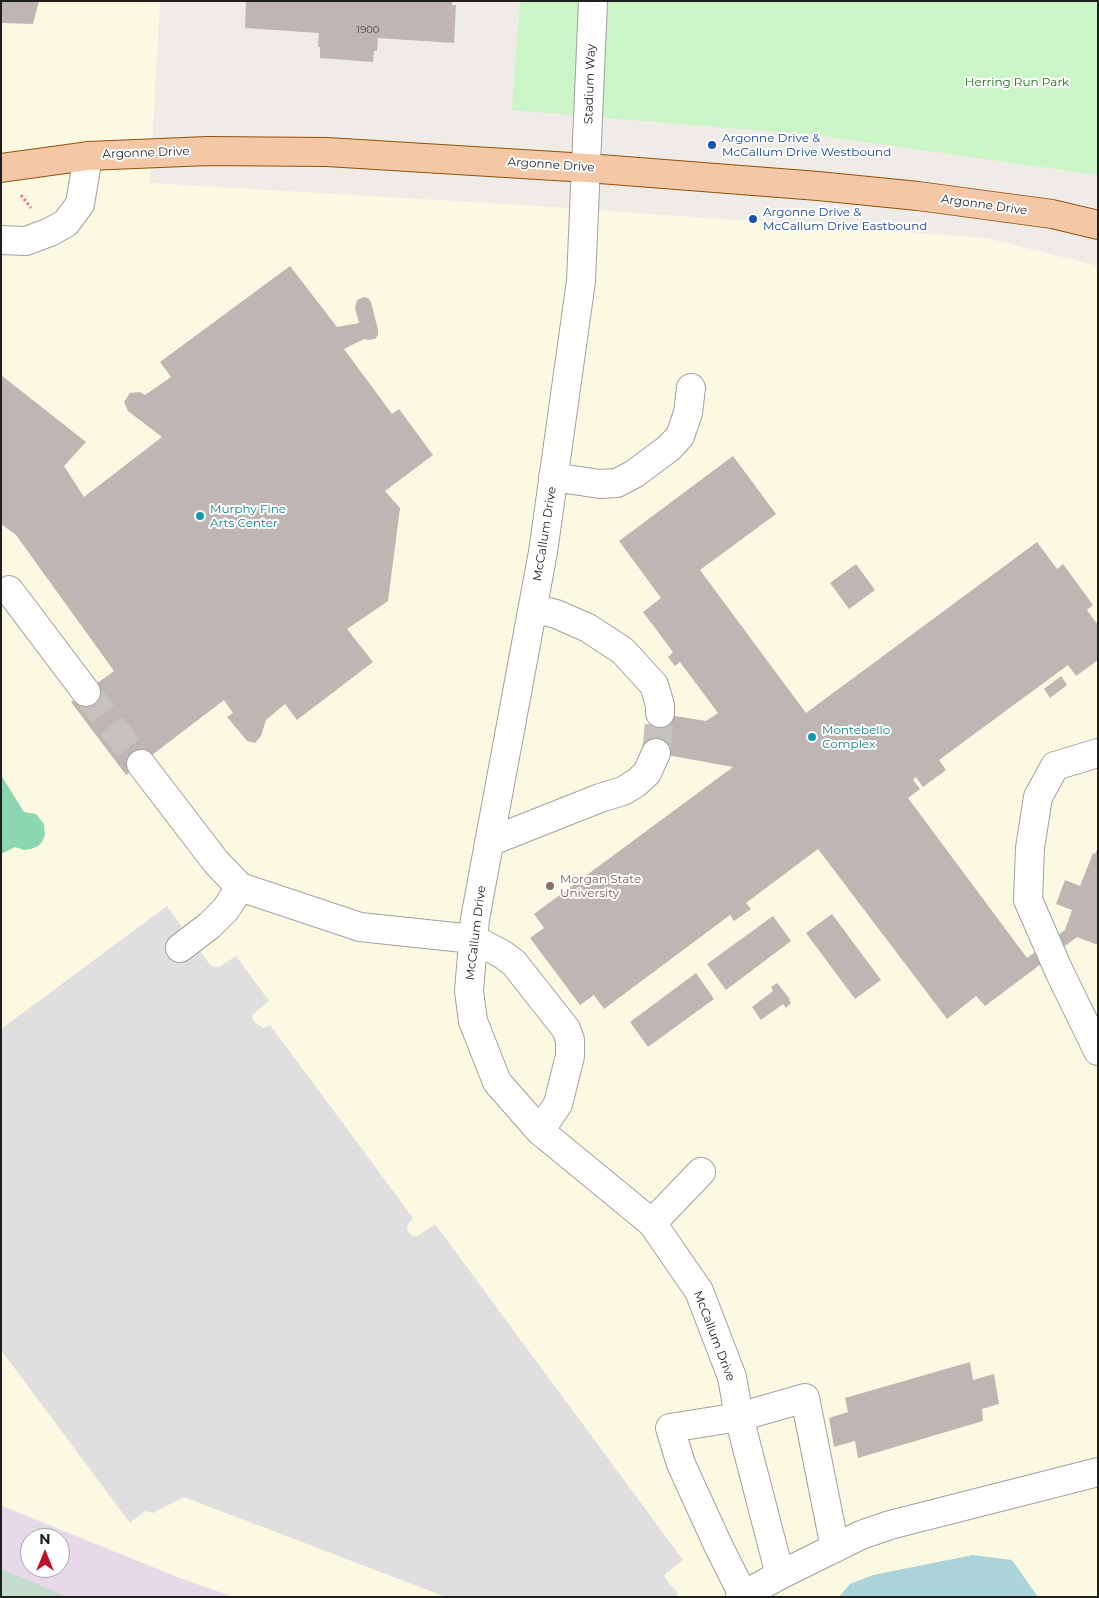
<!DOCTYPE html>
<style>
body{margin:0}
#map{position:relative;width:1099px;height:1598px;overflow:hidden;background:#efebe6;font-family:Montserrat,sans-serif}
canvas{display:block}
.frame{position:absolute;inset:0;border:2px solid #1f1f1f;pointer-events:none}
.north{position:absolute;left:20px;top:1528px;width:50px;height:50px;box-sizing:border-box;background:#fff;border:1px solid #a5a5a5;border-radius:50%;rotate:0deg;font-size:14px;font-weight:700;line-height:20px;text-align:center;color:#1f1f1f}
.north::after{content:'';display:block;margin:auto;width:18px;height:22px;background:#bd1127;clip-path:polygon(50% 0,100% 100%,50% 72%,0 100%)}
</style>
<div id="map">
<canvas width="1099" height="1598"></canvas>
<div class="frame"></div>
<div class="north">N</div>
</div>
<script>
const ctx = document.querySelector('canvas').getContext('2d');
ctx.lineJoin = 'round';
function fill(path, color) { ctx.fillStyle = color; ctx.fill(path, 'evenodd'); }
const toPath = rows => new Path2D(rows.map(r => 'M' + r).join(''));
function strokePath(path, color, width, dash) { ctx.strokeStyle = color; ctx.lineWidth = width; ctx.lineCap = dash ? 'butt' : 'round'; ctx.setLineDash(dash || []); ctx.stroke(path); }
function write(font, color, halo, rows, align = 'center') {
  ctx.font = font + ' Montserrat,sans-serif'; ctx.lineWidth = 4; ctx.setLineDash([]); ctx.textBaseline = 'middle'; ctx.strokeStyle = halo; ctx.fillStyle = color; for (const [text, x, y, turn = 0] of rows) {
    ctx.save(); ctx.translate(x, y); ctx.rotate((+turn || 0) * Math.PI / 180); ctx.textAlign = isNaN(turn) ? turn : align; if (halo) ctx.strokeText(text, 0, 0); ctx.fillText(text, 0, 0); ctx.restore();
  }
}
fill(toPath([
 [1,1506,180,1578,234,1597,1,1597],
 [30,1538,60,1538,60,1568,30,1568]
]), '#e7d9e7');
fill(toPath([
 [1,1,160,1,150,183,539,206,986,238,1098,266,1098,1597,234,1597,180,1578,1,1505]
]), '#fcf9e2');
fill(toPath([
 [1,1569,54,1591,66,1597,1,1597]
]), '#c4dcce');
fill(toPath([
 [520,1,1098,1,1098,175,816,135,512,110]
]), '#c9f5c7');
fill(toPath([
 [1,775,24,812,36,814,44,824,45,835,42,842,38,846,31,849,24,850,15,847,1,854]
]), '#8bd7b0');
fill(toPath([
 [167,906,211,966,219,967,236,956,269,1001,253,1014,252,1018,255,1023,264,1028,270,1025,413,1218,408,1224,407,1228,409,1233,414,1236,419,1235,435,1224,683,1560,665,1574,665,1578,678,1594,674,1597,446,1597,184,1497,153,1513,145,1511,130,1523,1,1350,1,1029]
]), '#dfdfdf');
fill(toPath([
 [973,1555,1012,1560,1038,1597,839,1597,850,1584,873,1575]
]), '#aad4d9');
fill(toPath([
 [1,1,39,1,33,24,1,23],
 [246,1,452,1,452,5,456,5,454,43,378,38,377,51,374,51,373,62,320,58,320,47,318,47,319,33,245,28],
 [290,266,337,327,359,323,355,308,357,300,364,297,368,298,371,302,378,330,378,335,375,339,369,340,364,339,344,349,392,414,399,409,433,455,385,491,400,508,388,601,347,629,373,662,297,720,285,704,266,720,261,736,255,743,247,741,227,717,233,713,224,700,126,775,71,702,114,671,16,535,1,524,1,375,86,442,64,466,84,497,162,437,128,411,124,402,130,393,140,392,145,395,171,377,160,362],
 [733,456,776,514,700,570,806,713,1037,542,1057,569,1063,564,1093,605,1087,610,1098,625,1098,660,1076,676,1068,665,939,760,946,770,923,787,916,777,913,780,920,789,908,798,1027,958,1065,930,1072,910,1056,904,1065,880,1080,886,1093,853,1095,854,1098,847,1098,945,1077,937,985,1006,976,996,947,1019,818,849,746,903,751,909,734,921,730,915,604,1009,594,995,580,1005,530,938,544,928,534,914,733,767,650,752,657,713,706,721,718,713,680,662,675,666,668,657,673,652,643,612,661,598,619,541],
 [856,564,875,590,849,609,830,583],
 [1061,676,1067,685,1050,698,1044,689],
 [832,914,881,980,855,999,806,933],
 [773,916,791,941,726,990,707,964],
 [696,973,714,999,648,1047,630,1022],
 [777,983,790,999,789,1000,791,1003,786,1008,783,1004,761,1020,752,1007,773,991,771,987],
 [970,1362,973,1380,994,1374,999,1404,982,1409,983,1421,858,1458,855,1441,834,1447,829,1418,848,1412,845,1398]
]), '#bfb6b3');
strokePath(toPath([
 [86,692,141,764],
 [656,753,660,713]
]), '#c5c2be', 28, [28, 14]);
const minor = toPath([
 [593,1,581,281,543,552,475,919,469,991,473,1021,497,1082,540,1131,652,1223,699,1291,732,1377,739,1417,780,1575],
 [1,240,26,241,50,232,66,223,80,204,88,156],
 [553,477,600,484,617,483,634,474,669,448,680,436,688,413,691,388],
 [9,590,86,692],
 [533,608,556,614,588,628,623,651,654,685,660,705,660,713],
 [1098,753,1055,766,1038,797,1030,848,1028,900,1059,971,1098,1051],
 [141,764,216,862,240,887,360,927,473,939,502,954,514,963,566,1029,570,1040,570,1056,558,1104,540,1131],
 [489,842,600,798,623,791,636,783,647,773,656,753],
 [180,948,210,925,226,909,240,887],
 [652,1223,701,1172],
 [743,1595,718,1545,681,1464,670,1428,739,1417,805,1398,835,1548],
 [740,1597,780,1575,861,1535,890,1525,1098,1472]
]);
const major = toPath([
 [1,168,88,156,208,151,327,152,587,168,818,186,918,196,1052,214,1098,225]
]);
strokePath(minor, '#a0a0a0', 30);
strokePath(major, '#8e520c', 30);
strokePath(toPath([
 [21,195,31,208]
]), '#ee787b', 3, [2.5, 2.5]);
strokePath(minor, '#fff', 28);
strokePath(major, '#f4c8a6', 28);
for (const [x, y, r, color] of [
 [712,145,5,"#1a4fb4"],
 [753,219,5,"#1a4fb4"],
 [200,516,5,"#0f9aa8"],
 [812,737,5,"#0f9aa8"],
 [550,886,5,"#8d6e63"]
]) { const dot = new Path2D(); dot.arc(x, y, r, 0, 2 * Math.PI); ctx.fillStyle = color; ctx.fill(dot); strokePath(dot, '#fff', 2); }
write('10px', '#474544', null, [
 ["1900",368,30]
]);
write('12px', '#197515', '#fff', [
 ["Herring Run Park",1017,82]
]);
write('12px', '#1f1f1f', '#fff', [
 ["Stadium Way",590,84,-88],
 ["Argonne Drive",146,153,-2],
 ["Argonne Drive",551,165,4],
 ["Argonne Drive",984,205,8],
 ["McCallum Drive",545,534,-81],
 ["McCallum Drive",476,933,-83],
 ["McCallum Drive",714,1336,69]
]);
write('12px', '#164399', '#fff', [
 ["Argonne Drive &",722,138],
 ["McCallum Drive Westbound",722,152],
 ["Argonne Drive &",763,212],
 ["McCallum Drive Eastbound",763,226]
], 'left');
write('12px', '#0d838f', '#fff', [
 ["Murphy Fine",210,509],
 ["Arts Center",210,523],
 ["Montebello",822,730],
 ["Complex",822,744]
], 'left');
write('12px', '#785e54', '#fff', [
 ["Morgan State",560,879],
 ["University",560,893]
], 'left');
</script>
